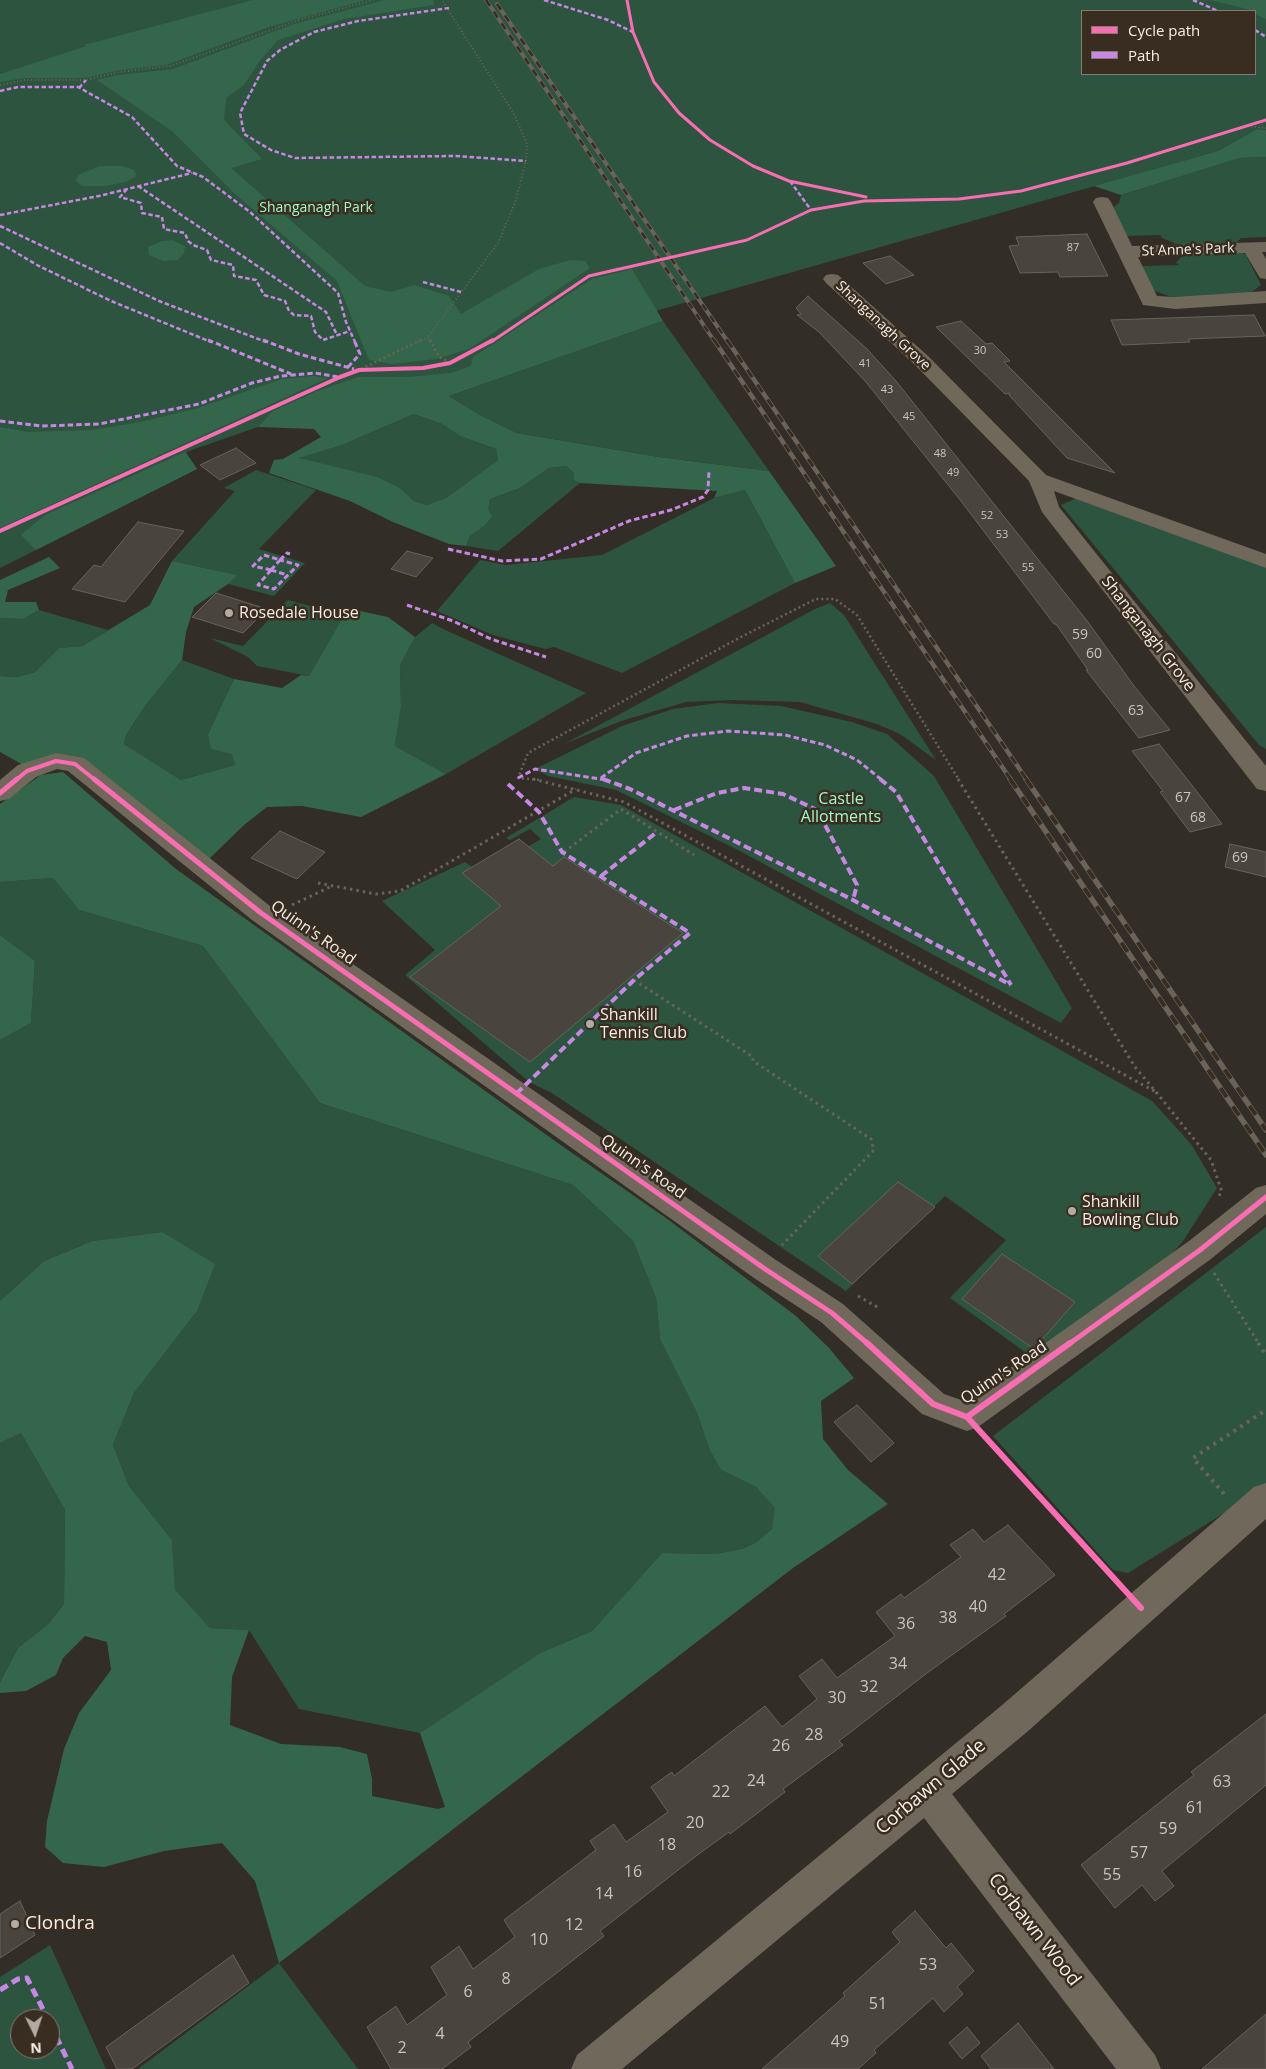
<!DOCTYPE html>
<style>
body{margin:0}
#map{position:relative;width:1266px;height:2069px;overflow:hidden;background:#332d27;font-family:"Open Sans",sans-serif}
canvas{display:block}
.legend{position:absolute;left:1081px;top:10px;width:175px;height:65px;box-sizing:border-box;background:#392d21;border:1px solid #857a70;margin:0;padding:6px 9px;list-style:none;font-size:15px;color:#f6eee6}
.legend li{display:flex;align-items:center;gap:10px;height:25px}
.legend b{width:25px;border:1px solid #857a70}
.north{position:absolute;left:10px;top:2009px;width:50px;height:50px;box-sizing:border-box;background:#392d21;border:1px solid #857a70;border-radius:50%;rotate:176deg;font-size:14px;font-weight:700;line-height:20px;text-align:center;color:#f6eee6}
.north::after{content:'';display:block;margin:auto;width:18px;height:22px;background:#b2aaa3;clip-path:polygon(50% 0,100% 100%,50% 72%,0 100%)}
</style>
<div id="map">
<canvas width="1266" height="2069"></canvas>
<ul class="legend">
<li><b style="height:6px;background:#f96db3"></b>Cycle path</li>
<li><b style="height:6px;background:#c787e3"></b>Path</li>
</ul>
<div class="north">N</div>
</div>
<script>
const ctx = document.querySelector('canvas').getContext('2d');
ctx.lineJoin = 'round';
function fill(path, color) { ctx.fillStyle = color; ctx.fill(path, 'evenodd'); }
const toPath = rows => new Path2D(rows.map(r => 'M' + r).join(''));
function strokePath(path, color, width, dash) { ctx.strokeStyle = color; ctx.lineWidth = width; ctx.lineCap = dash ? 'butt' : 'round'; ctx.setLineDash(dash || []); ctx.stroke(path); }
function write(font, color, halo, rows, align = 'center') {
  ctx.font = font + ' "Open Sans",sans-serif'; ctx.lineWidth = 5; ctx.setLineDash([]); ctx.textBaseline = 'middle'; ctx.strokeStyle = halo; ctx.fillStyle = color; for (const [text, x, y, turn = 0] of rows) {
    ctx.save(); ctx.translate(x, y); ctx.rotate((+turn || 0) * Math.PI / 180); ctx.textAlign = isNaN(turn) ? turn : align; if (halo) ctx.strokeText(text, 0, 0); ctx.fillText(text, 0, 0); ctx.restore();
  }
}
fill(toPath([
 [0,0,1266,0,1266,130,1257,129,1218,151,659,310,322,426,287,414,258,427,186,452,197,469,0,568],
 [1082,11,1255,11,1255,74,1082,74],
 [1266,157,1266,237,1241,238,1236,243,1182,246,1162,238,1160,235,1127,236,1111,209,1119,203,1121,195,1240,158],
 [1242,253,1246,255,1261,285,1249,294,1178,298,1169,296,1152,290,1142,266,1179,265,1176,263,1184,254],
 [663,321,769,471,659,457,517,433,480,415,449,396],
 [414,414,442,424,460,436,496,449,498,460,446,498,427,505,414,501,400,488,298,458,342,445],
 [566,466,574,473,574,480,580,483,498,551,466,546,470,536,484,526,490,499,520,488,549,468],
 [256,470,316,490,259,549,305,563,274,596,228,584,236,575,172,561,235,491,224,488],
 [745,490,795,583,622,673,554,647,545,649,493,635,437,611,480,560,506,565,602,555,714,498],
 [1079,497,1266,566,1266,749,1259,745,1061,505],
 [288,600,344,615,309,676,257,666,248,657,210,638,243,646],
 [830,603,844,615,936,760,900,734,877,724,800,702,733,700,686,702,621,721,564,744,815,609],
 [39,610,108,630,82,646,59,648,35,672,17,677,0,676,0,618,23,619],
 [432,623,443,629,586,693,446,774,395,746,401,707,400,665,415,637],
 [182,660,234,679,208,734,233,754,235,765,181,780,124,744,126,735,145,706],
 [718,703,781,706,852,722,887,734,934,776,1072,1008,1061,1023,736,849,616,790,548,776,535,769,622,726,673,709],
 [574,797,621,805,1152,1101,1191,1144,1217,1188,1183,1241,1159,1269,1032,1357,950,1298,1006,1240,945,1196,846,1291,552,1093,529,1082,405,975,435,950,382,901,465,862,472,867,463,874,471,880,541,839,530,829,510,840,506,838],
 [53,878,79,910,203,946,320,1103,573,1185,633,1241,656,1298,660,1339,697,1413,710,1451,721,1470,756,1487,776,1508,772,1529,755,1543,742,1549,715,1554,662,1553,592,1631,540,1653,420,1733,299,1709,249,1630,210,1628,174,1590,172,1540,129,1486,113,1445,134,1393,197,1311,162,1232,92,1241,44,1261,0,1301,0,1040,31,1023,35,961,0,935,0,882],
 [1266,1227,1266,1487,1128,1573,1113,1570,993,1436],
 [21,1433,65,1510,64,1604,48,1624,18,1648,0,1682,0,1443],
 [50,1945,106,2069,0,2069,0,1977],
 [20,2019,50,2019,50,2049,20,2049],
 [279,1963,358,2069,138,2069]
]), '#2d543f');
fill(toPath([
 [253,0,366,0,272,26,166,65,120,70,86,78,24,78,0,82,0,74,87,46,84,45],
 [385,0,433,0,434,5,344,19,278,40,259,62,244,85,226,98,224,120,262,159,231,168,365,286,391,292,414,285,449,296,461,314,539,269,571,260,585,261,590,268,469,349,436,359,392,364,369,360,337,281,235,194,172,131,97,80,118,75,173,69,294,24],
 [1210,0,1266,0,1266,19,1255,14,1255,11],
 [1257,129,1266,130,1266,157,1240,158,1121,195,1094,186,1218,151],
 [100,166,123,166,134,170,136,176,126,182,105,186,82,186,76,181,78,175],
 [172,240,185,246,184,253,178,260,163,261,149,255,148,247,162,241],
 [632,269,663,321,449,396,480,415,517,433,659,457,769,471,836,566,795,583,745,490,714,498,717,491,580,483,574,480,574,473,566,466,549,468,520,488,490,499,488,509,492,517,484,526,470,536,466,546,449,544,393,522,350,501,269,473,274,460,283,459,321,437,314,429,258,427,273,411,318,391,358,377,409,377,451,373,471,366,473,357,592,279],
 [414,414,442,424,460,436,496,449,498,460,446,498,427,505,414,501,400,488,377,477,299,458,342,445],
 [313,376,328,378,0,528,0,427,28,432,93,430,140,422,195,409,282,379],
 [185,452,197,469,36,550,21,535,45,515],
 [49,557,60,568,8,590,5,602,36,602,39,610,23,619,0,618,0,580],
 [172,561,237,575,228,584,194,607,186,632,182,660,145,706,126,735,124,744,181,780,235,765,232,754,211,749,208,734,234,679,282,688,301,675,309,676,344,615,351,609,388,617,415,637,400,665,401,707,395,746,446,774,361,817,302,806,267,807,244,825,206,862,84,763,25,766,0,752,0,676,17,677,35,672,59,648,82,646,150,605],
 [63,772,176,869,562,1146,666,1218,796,1316,829,1348,854,1378,821,1401,823,1439,848,1470,888,1504,793,1568,279,1963,255,1881,222,1843,164,1851,104,1867,63,1863,45,1847,47,1821,64,1749,79,1713,111,1670,107,1642,85,1636,63,1658,56,1675,26,1691,0,1693,0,1682,18,1648,48,1624,64,1604,65,1510,21,1433,0,1443,0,1301,44,1261,92,1241,162,1232,215,1264,197,1311,134,1393,113,1445,129,1486,172,1540,175,1590,210,1628,249,1630,232,1677,230,1725,281,1744,340,1747,367,1754,372,1779,372,1796,438,1809,445,1807,420,1733,540,1653,592,1631,662,1553,715,1554,742,1549,755,1543,772,1529,775,1508,756,1487,721,1470,710,1451,697,1413,660,1339,656,1298,633,1241,573,1185,320,1103,203,946,79,910,53,878,0,882,0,804,41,775],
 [0,935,35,961,31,1023,0,1040]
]), '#34664c');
const building = toPath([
 [1087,234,1108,276,1060,277,1058,272,1020,273,1009,246,1019,245,1016,237,1087,234],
 [890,256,914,275,886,284,863,263,890,256],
 [808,296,867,349,896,381,1088,622,1134,686,1170,730,1139,738,1086,670,1088,670,1056,624,1054,624,961,501,866,382,819,332,797,315,801,314,796,308,808,296],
 [1254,315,1265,336,1188,339,1190,342,1122,345,1111,320,1254,315],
 [961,321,986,344,992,343,1010,361,1004,362,1115,473,1067,458,1009,395,1010,393,1005,394,936,327,961,321],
 [236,448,256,463,220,480,200,465,236,448],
 [138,522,184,531,125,602,72,589,94,565,101,567,138,522],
 [407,551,433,558,416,577,391,569,407,551],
 [216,593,267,609,243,633,192,617,216,593],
 [1159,744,1191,784,1222,824,1190,832,1160,792,1163,791,1132,751,1159,744],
 [280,831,325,852,297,879,251,858,280,831],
 [519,839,553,866,564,857,683,933,530,1062,410,977,501,906,462,873,519,839],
 [1230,844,1266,852,1266,877,1225,867,1230,844],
 [898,1182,935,1207,852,1284,818,1256,898,1182],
 [1002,1254,1075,1302,1034,1349,962,1299,1002,1254],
 [857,1405,894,1443,871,1462,834,1422,857,1405],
 [1008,1525,1055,1575,1004,1614,1006,1616,927,1673,839,1741,843,1745,783,1789,785,1792,730,1834,729,1832,696,1856,600,1931,604,1936,468,2042,471,2047,442,2069,391,2069,367,2027,396,2006,407,2025,447,1995,431,1967,459,1946,473,1969,515,1937,504,1920,596,1850,590,1841,614,1824,626,1842,668,1812,651,1787,672,1772,674,1776,765,1706,782,1727,817,1699,799,1676,822,1659,837,1678,895,1636,876,1612,901,1594,904,1598,961,1557,950,1545,973,1529,984,1542,1008,1525],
 [1266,1714,1266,1785,1162,1871,1174,1886,1155,1901,1142,1885,1115,1908,1081,1865,1194,1775,1191,1772,1266,1714],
 [20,1901,35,1935,0,1958,0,1914,20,1901],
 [915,1911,946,1948,951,1943,974,1971,957,1987,963,1994,944,2012,933,1998,874,2050,876,2053,858,2069,762,2069,845,1996,843,1993,900,1942,892,1932,915,1911],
 [233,1955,249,1983,132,2069,117,2069,106,2047,233,1955],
 [1266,2014,1266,2069,1202,2069,1266,2014],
 [1018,2023,1054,2069,991,2069,981,2056,1018,2023],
 [967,2027,980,2043,962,2059,949,2043,967,2027]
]);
fill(building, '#4a443f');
strokePath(building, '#68625c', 1);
strokePath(toPath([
 [0,85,25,80,86,80,119,72,170,66,299,20,373,0],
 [1248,126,1266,128],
 [418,342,428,337],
 [431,342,428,337,498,243,515,203,526,161,527,144,514,114,442,0],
 [491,342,589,276,620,267]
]), '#69635a', 2, [1, 2.5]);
strokePath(toPath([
 [430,340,439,357,449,362],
 [361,369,421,340],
 [0,531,340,377,359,370,423,368,450,363,493,340],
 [539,780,518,778,528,753,739,638,816,599,835,599,857,615,959,780]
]), '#69635a', 2.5, [2, 3]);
strokePath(toPath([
 [533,779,624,802,1156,1092],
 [958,779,1135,1067,1156,1092],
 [564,852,621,809,694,855],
 [318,883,376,894,400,891,576,789],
 [292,905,332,886],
 [634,980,753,1057,753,1061,871,1139,874,1150,782,1245],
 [1156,1092,1211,1160,1222,1192,1217,1198],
 [1214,1273,1259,1344],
 [858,1296,879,1308]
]), '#69635a', 3, [2.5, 4]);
strokePath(toPath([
 [1258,1343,1266,1355],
 [1224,1494,1193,1458,1266,1410]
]), '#69635a', 4, [3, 5]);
fill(toPath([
 [1102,197,1108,198,1111,202,1132,246,1266,242,1266,252,1262,252,1266,259,1266,279,1260,278,1245,253,1138,257,1157,296,1175,297,1266,291,1266,303,1175,309,1143,305,1093,202,1096,198,1102,197],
 [832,274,838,275,928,356,1046,475,1266,554,1266,568,1054,491,1059,507,1266,766,1266,791,1257,789,1042,512,1029,481,914,364,826,283,823,279,826,275,832,274],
 [56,753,84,758,270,906,776,1260,843,1304,944,1394,964,1401,1189,1241,1256,1188,1266,1185,1266,1214,1211,1259,978,1427,967,1431,956,1427,922,1414,821,1322,754,1278,252,920,68,771,57,769,36,777,9,799,0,801,0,780,18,765,56,753],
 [1266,1483,1266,1519,1027,1732,952,1794,1155,2055,1161,2069,1116,2069,924,1818,622,2069,571,2069,577,2055,1001,1706,1254,1487,1266,1483]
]), '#70685b');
const railFar2 = toPath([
 [486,0,715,342],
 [497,4,728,342]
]);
const railFar1 = toPath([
 [714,340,1011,780],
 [727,340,1027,780]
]);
const rail = toPath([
 [1010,779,1266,1155],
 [1026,779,1266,1130]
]);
strokePath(railFar2, '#69635a', 4);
strokePath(railFar1, '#69635a', 4.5);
strokePath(rail, '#69635a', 5.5);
strokePath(railFar2, '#392d21', 2.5, [7]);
strokePath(railFar1, '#392d21', 3, [9]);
strokePath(rail, '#392d21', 4, [11]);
strokePath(toPath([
 [544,0,608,20,633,32],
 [1193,0,1218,11],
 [449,8,358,21,314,32,280,50,267,61,240,113,244,134,271,150,295,158,455,156,526,161],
 [1255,30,1266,37],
 [79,88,86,80],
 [0,91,18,87,78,87,132,117,177,166,203,177,250,212,338,293,346,322,355,342],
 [790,181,811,210],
 [138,186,326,312,337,335],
 [127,189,120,197,141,203,142,213,162,217,164,229,185,233,188,241,193,245,207,250,211,260,233,265,234,276,256,280,264,295,285,301,289,311,294,315,311,316,315,332,323,340,350,331],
 [0,215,99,196,192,173],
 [0,226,159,301,266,342],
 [0,243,37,265,111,301,211,342],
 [423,282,461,292]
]), '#c787e3', 2.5, [4.5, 2.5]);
strokePath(toPath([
 [208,340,291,374],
 [263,340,299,354,354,369],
 [348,367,360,354,354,340],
 [0,421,42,426,99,424,199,404,252,383,281,376,315,373,338,377],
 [448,549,502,561,541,559,629,521,671,510,703,497,708,490,709,471],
 [280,560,287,553,290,554],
 [271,570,287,575],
 [271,570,258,585,274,589,298,565,280,560],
 [271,570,253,566,264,555,280,560],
 [271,570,280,560],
 [407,605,453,621,491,639,546,657],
 [518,778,535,769,607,780],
 [601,778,636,753,687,736,728,731,785,735,825,745,857,760,882,780]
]), '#c787e3', 3, [5.5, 3]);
strokePath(toPath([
 [603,779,630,789,853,900,1011,985],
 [880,779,896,792,1011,985],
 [508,784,539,812,562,852,690,933,634,980,517,1093],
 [674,810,717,793,744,788,783,794,817,810,857,885,853,900],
 [601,876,657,832]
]), '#c787e3', 4, [8, 4]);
strokePath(toPath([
 [0,1990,18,1979,27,1978,48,2019],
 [50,2024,72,2069]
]), '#c787e3', 5, [9, 5]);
strokePath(toPath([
 [627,0,633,32,654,82,679,113,710,140,753,166,789,181,866,197],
 [491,342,589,276,747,240,811,210,864,201,959,199,1021,191,1127,163,1266,120]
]), '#f96db3', 3);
strokePath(toPath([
 [0,531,340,377,359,370,423,368,450,363,493,340],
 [16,780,27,771,56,761,75,764,95,780]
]), '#f96db3', 4);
strokePath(toPath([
 [94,779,261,913,765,1269,832,1313,868,1344],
 [0,793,17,779],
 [1069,1344,1200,1250,1266,1197]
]), '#f96db3', 5);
strokePath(toPath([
 [867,1343,933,1404,967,1417,1070,1343],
 [967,1417,1141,1608]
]), '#f96db3', 6);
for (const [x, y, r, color] of [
 [229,613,5,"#b2aaa3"],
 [590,1024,5,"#b2aaa3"],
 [1072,1211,5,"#b2aaa3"],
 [15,1924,5,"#b2aaa3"]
]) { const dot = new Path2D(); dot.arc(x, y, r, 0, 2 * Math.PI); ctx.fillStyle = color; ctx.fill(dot); strokePath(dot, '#392d21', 2); }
write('11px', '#cbc4bc', null, [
 ["87",1073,248],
 ["30",980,351],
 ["41",865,364],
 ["43",887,390],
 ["45",909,417],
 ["48",940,454],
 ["49",953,473],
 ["52",987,516],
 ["53",1002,535],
 ["55",1028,568]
]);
write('14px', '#a0f9c9', '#392d21', [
 ["Shanganagh Park",316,208]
]);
write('14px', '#f6eee6', '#392d21', [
 ["St Anne's Park",1188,250,-2],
 ["Shanganagh Grove",883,326,43]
]);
write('14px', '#cbc4bc', null, [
 ["59",1080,635],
 ["60",1094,654],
 ["63",1136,711],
 ["67",1183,798],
 ["68",1198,818],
 ["69",1240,858]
]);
write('16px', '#f6eee6', '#392d21', [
 ["Rosedale House",239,613],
 ["Shankill",600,1015],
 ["Tennis Club",600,1033],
 ["Shankill",1082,1202],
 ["Bowling Club",1082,1220]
], 'left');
write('16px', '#f6eee6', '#392d21', [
 ["Shanganagh Grove",1148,634,52],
 ["Quinn's Road",313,933,35],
 ["Quinn's Road",643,1167,35],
 ["Quinn's Road",1004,1373,-34]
]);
write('16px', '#a0f9c9', '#392d21', [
 ["Castle",841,799],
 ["Allotments",841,817]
]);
write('16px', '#cbc4bc', null, [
 ["42",997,1575],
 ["40",978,1607],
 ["38",948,1618],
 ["36",906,1624],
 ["34",898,1664],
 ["32",869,1687],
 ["30",837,1698],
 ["28",814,1735],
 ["26",781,1746],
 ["24",756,1781],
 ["63",1222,1782],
 ["22",721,1792],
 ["61",1195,1808],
 ["20",695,1823],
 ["59",1168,1829],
 ["18",667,1845],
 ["57",1139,1853],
 ["16",633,1872],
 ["55",1112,1875],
 ["14",604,1894],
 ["12",574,1925],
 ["10",539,1940],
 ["53",928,1965],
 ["8",506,1979],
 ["6",468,1992],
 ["51",878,2004],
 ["4",440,2034],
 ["49",840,2042],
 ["2",402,2048]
]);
write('19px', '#f6eee6', '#392d21', [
 ["Corbawn Glade",931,1787,-40],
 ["Corbawn Wood",1034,1930,52]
]);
write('19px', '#f6eee6', '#392d21', [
 ["Clondra",25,1924]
], 'left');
</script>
